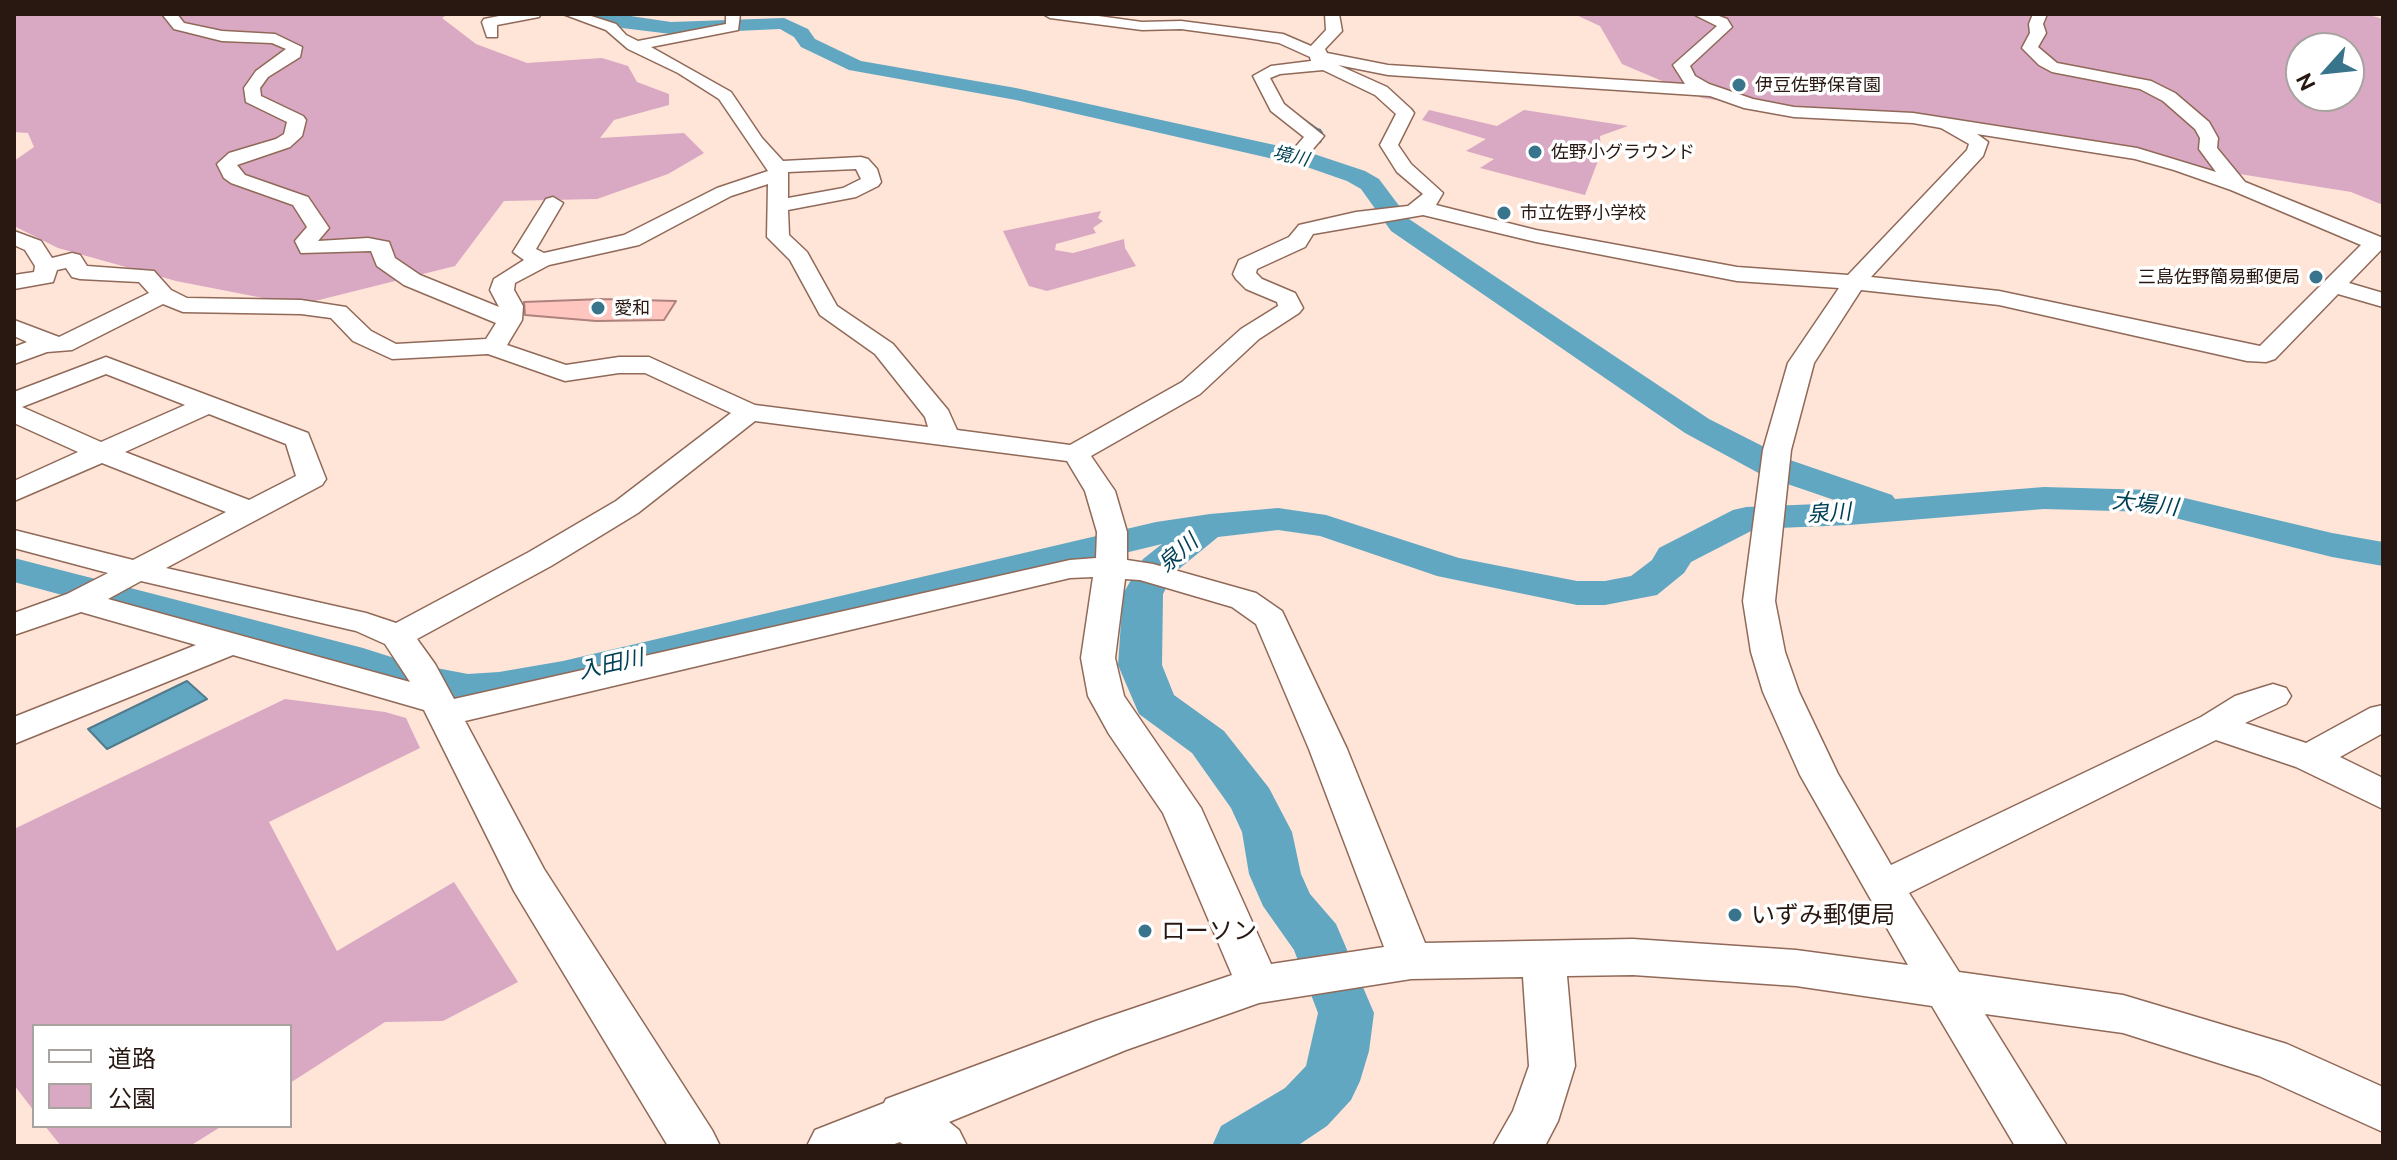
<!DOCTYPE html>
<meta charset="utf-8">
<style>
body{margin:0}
#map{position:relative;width:2397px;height:1160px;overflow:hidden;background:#ffe4d8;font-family:Ubuntu,"Noto Sans JP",sans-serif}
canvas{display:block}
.frame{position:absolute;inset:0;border:16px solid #281811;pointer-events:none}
.legend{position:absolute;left:32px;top:1024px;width:260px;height:104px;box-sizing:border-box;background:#fff;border:2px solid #a9a3a0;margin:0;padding:10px 14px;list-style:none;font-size:24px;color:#281811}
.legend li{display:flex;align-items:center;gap:16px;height:40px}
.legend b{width:40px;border:2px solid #a9a3a0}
.north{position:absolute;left:2285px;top:32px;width:80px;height:80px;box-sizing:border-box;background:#fff;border:2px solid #a9a3a0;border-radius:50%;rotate:243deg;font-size:22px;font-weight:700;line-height:32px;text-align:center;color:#281811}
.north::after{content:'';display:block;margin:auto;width:28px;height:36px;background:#38748b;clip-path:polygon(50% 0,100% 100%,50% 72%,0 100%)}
</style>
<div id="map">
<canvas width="2397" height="1160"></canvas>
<div class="frame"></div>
<ul class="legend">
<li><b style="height:10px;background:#fff"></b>道路</li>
<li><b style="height:22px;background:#d9a8c2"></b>公園</li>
</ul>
<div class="north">N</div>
</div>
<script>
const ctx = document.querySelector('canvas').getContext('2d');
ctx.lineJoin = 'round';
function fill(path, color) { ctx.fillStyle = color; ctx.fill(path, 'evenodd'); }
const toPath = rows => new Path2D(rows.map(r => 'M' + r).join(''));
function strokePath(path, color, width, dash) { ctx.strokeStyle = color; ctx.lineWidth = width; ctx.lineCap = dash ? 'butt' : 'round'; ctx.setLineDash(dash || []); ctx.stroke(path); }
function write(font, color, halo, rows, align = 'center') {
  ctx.font = font + ' Ubuntu,"Noto Sans JP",sans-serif'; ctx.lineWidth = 7; ctx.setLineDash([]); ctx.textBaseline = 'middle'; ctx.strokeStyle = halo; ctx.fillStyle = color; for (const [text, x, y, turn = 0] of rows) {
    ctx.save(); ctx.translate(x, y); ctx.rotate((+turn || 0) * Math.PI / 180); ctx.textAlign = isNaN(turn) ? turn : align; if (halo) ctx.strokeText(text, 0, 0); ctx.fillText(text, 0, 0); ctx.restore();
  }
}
fill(toPath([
 [14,14,448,14,442,18,476,44,527,63,602,58,628,66,637,82,669,94,669,105,614,120,600,138,684,133,704,153,668,174,597,199,504,201,455,266,299,305,176,281,58,248,14,226,14,161,34,147,28,133,14,132],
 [1574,14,2366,14,2383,19,2383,205,2351,192,2116,154,1996,125,1816,114,1702,98,1622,64,1600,26],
 [2301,48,2349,48,2349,96,2301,96],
 [1429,110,1497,126,1524,110,1628,126,1600,136,1601,153,1585,195,1480,168,1494,159,1466,151,1486,139,1422,120],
 [1101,211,1098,218,1103,221,1093,228,1096,233,1056,244,1055,250,1073,253,1124,239,1125,248,1136,266,1047,291,1029,286,1003,231],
 [285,699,385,712,406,718,420,748,269,822,337,951,454,882,518,982,443,1021,385,1022,290,1083,290,1026,34,1026,34,1111,14,1085,14,829],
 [45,1126,222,1126,190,1146,61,1146]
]), '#d9a8c2');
const water = toPath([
 [187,681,207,699,107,749,88,729,187,681]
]);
fill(water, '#61a7c2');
strokePath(water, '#507c8d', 2);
strokePath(toPath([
 [1300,118,1321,133]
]), '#507c8d', 4);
strokePath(toPath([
 [1319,131,1319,141]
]), '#507c8d', 5);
fill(toPath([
 [590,14,617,14,671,22,784,18,808,29,815,39,861,61,1016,88,1311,153,1365,171,1379,179,1409,219,1709,419,1790,460,1892,495,1895,499,2044,487,2151,490,2332,533,2383,542,2383,566,2332,557,2151,512,2044,509,1849,525,1755,529,1691,562,1684,573,1657,595,1605,605,1577,605,1437,576,1320,536,1278,530,1218,537,1174,573,1163,594,1162,665,1174,695,1224,731,1269,788,1292,832,1301,874,1310,894,1336,924,1374,1013,1369,1051,1360,1081,1351,1100,1327,1126,1297,1146,1212,1146,1221,1126,1285,1088,1306,1066,1318,1013,1294,950,1263,906,1249,874,1242,832,1231,808,1192,753,1139,714,1118,665,1123,594,1143,559,1162,544,563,689,499,702,468,704,402,690,348,672,14,582,14,558,363,648,410,663,468,674,499,672,563,661,1156,522,1210,514,1278,508,1326,515,1459,558,1577,581,1605,581,1631,576,1652,560,1659,548,1733,510,1746,507,1843,503,1764,476,1685,433,1391,231,1361,189,1347,181,1304,166,1016,100,849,70,801,47,794,37,780,29,671,34,622,28,593,18,590,14]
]), '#61a7c2');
const building = toPath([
 [602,299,676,301,664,320,596,321,525,315,524,302,602,299]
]);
fill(building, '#ffc6c0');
strokePath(building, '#ae817c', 2);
const minor = toPath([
 [162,14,177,14,184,23,222,31,275,34,302,47,300,57,268,77,260,88,261,96,303,116,306,120,302,136,290,147,237,165,245,175,308,197,329,228,318,241,368,238,389,242,395,258,420,275,499,307,490,290,494,279,524,260,513,252,546,199,553,197,563,203,536,249,544,253,624,235,717,188,768,171,719,99,678,73,628,49,606,30,563,14,585,14,616,24,626,35,638,41,726,24,726,14,740,14,738,30,651,47,731,92,762,138,783,161,861,157,868,159,877,169,881,182,878,186,856,197,788,210,789,235,807,252,837,306,893,344,948,410,957,430,1070,445,1182,382,1241,329,1278,306,1277,302,1246,289,1236,279,1233,274,1239,260,1289,237,1299,225,1356,212,1408,206,1423,194,1397,172,1380,145,1396,114,1375,95,1323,70,1280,74,1270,78,1284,104,1324,136,1308,155,1294,155,1292,151,1304,137,1271,111,1253,76,1271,66,1311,61,1310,57,1279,43,1248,38,1181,29,1142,30,1050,18,1043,14,1084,14,1142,22,1181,21,1283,34,1311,46,1326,30,1325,14,1339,14,1342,31,1325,49,1327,53,1388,65,1685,84,1673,65,1717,26,1693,14,1714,14,1727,19,1732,27,1690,66,1695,76,1709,84,1753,99,1794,107,1913,113,2137,148,2216,172,2199,149,2200,138,2195,129,2163,101,2140,89,2052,72,2039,65,2022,48,2030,33,2029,24,2033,14,2047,14,2043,24,2046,33,2038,47,2057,63,2151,81,2175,93,2209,122,2218,138,2217,148,2245,182,2383,238,2383,248,2349,283,2383,293,2383,307,2338,294,2275,359,2266,362,2247,361,1999,305,1861,290,1814,363,1791,450,1775,601,1785,652,1799,692,1838,774,1891,865,2201,717,2235,696,2260,688,2273,684,2286,688,2291,696,2286,704,2245,723,2306,743,2370,708,2383,705,2383,733,2340,757,2383,778,2383,809,2296,767,2216,740,1909,893,1959,972,2123,995,2287,1044,2383,1087,2383,1132,2259,1076,2123,1033,1985,1014,2067,1146,2015,1146,1932,1006,1796,986,1633,975,1567,976,1575,1066,1558,1121,1545,1146,1493,1146,1513,1111,1529,1066,1523,977,1411,979,1259,1003,1126,1050,949,1122,959,1130,967,1146,905,1146,900,1142,889,1146,807,1146,815,1130,884,1103,886,1099,1096,1021,1232,975,1163,813,1109,734,1088,696,1081,658,1093,577,1070,578,465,721,544,869,712,1130,720,1146,668,1146,514,891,424,710,233,655,14,744,14,717,196,645,81,612,14,635,14,613,67,594,108,573,14,548,14,530,133,560,226,512,102,463,14,501,14,481,78,452,14,423,14,392,106,357,308,433,326,479,322,485,166,568,366,613,396,623,529,552,616,501,731,413,645,373,619,373,565,381,488,354,392,359,353,341,331,318,301,314,183,312,163,304,72,350,47,352,14,364,14,347,27,342,14,336,14,320,59,337,149,293,139,282,80,279,72,277,66,268,57,270,53,282,14,289,14,275,34,272,35,266,25,250,14,245,14,231,41,241,52,258,72,253,80,255,87,266,154,271,171,290,187,298,301,300,346,307,371,331,396,344,486,339,496,323,404,285,377,266,371,251,301,253,295,241,307,227,293,205,231,183,224,178,217,164,229,153,276,139,284,134,287,122,246,102,244,88,256,71,286,49,272,43,222,41,174,29,162,14],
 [1338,65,1388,75,1710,96,1744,108,1794,117,1913,123,1941,128,1969,144,1967,150,1848,275,1737,267,1536,230,1436,205,1443,193,1411,164,1398,145,1414,113,1411,109,1387,87,1338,65],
 [1977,134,2135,159,2174,170,2231,190,2361,245,2260,346,1999,291,1871,277,1983,156,1988,142,1977,134],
 [856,169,861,179,843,188,788,198,788,172,856,169],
 [768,184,767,237,790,260,820,315,875,354,925,417,928,427,755,405,649,357,619,357,566,365,507,345,522,320,523,306,514,290,515,283,549,265,639,245,731,196,768,184],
 [1423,215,1536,242,1737,281,1839,288,1788,363,1763,450,1743,601,1751,652,1763,692,1800,775,1908,965,1796,950,1633,939,1425,943,1347,749,1282,611,1256,593,1153,564,1127,560,1127,532,1115,491,1091,456,1200,394,1259,339,1299,313,1303,308,1295,293,1262,279,1256,273,1257,269,1305,247,1313,234,1423,215],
 [106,374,185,405,101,442,22,407,106,374],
 [209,414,286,444,296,476,249,500,125,452,209,414],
 [755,421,1067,461,1085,491,1097,532,1096,558,1070,560,454,699,435,664,417,639,551,566,638,513,755,421],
 [1125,579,1140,580,1232,607,1256,624,1309,749,1384,947,1271,964,1201,808,1124,696,1115,658,1125,579],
 [141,581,356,631,385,644,410,682,108,599,141,581],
 [509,14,541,14,539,17,497,25,497,37,487,37,482,22,484,19,509,14]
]);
strokePath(minor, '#906958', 3);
fill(minor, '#fff');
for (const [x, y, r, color] of [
 [1739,85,8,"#38748b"],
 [1535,152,8,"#38748b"],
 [1504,213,8,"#38748b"],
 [2316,277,8,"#38748b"],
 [598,308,8,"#38748b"],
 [1735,915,8,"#38748b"],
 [1145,931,8,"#38748b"]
]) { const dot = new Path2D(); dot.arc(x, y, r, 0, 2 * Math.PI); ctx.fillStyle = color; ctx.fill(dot); strokePath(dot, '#fff', 3); }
write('18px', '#281811', '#fff', [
 ["伊豆佐野保育園",1755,85],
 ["佐野小グラウンド",1551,152],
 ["市立佐野小学校",1520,213],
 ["三島佐野簡易郵便局",2300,277,"right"],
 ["愛和",614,308]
], 'left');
write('italic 18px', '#004155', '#fff', [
 ["境川",1291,156,13]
]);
write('italic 22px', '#004155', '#fff', [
 ["大場川",2145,504,6],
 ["泉川",1829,513,-4],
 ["泉川",1178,553,-41],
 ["入田川",611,664,-13]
]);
write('24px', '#281811', '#fff', [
 ["いずみ郵便局",1751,915],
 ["ローソン",1161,931]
], 'left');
</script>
